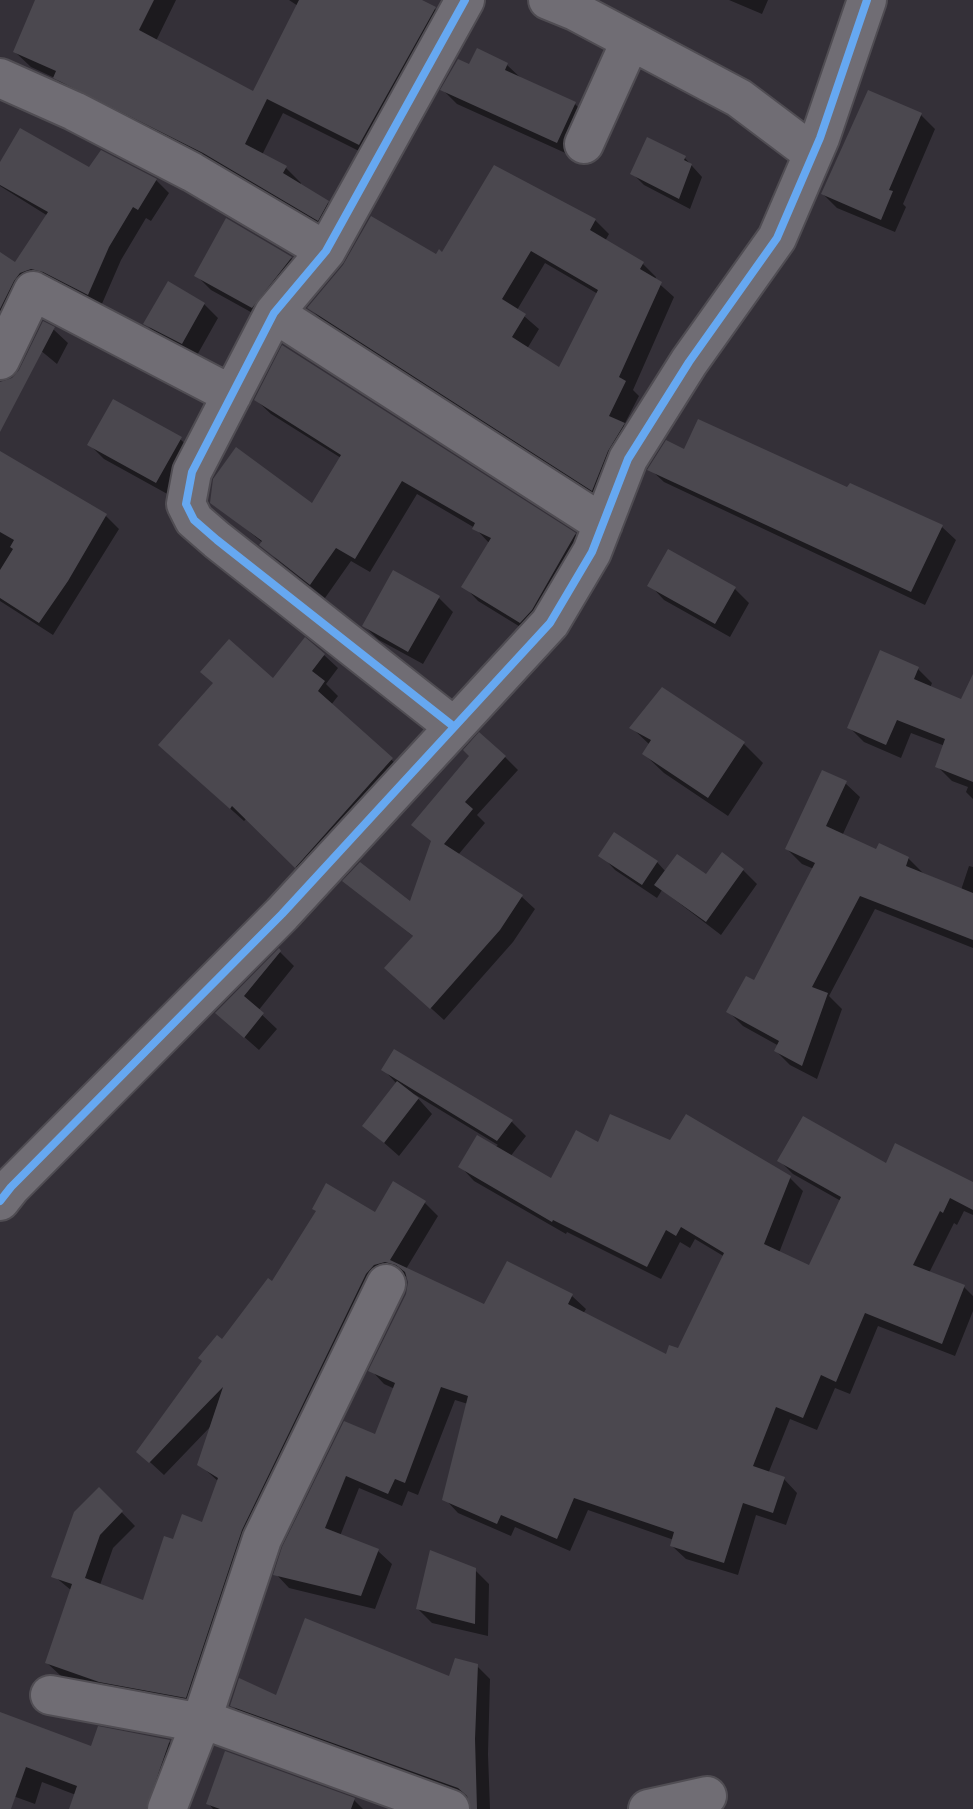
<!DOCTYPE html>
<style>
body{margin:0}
canvas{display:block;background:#343038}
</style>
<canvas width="973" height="1809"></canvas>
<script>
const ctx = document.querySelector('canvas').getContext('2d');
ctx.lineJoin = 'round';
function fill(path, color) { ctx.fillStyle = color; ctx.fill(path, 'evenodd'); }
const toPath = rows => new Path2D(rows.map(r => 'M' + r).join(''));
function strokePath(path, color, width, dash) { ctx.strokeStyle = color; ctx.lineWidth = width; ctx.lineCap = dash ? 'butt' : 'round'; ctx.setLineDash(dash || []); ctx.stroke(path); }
fill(toPath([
 [37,0,176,0,156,41,254,94,298,6,289,0,418,0,435,9,450,24,375,159,283,113,262,155,286,168,301,183,300,186,327,202,343,218,334,234,71,93,57,79,31,67,15,52],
 [729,0,768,0,762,14],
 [507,65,523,80,575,104,589,118,572,156,457,104,443,90],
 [921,115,935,129,903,204,906,207,895,232,837,208,823,194],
 [684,157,702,177,690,209,644,185,633,174],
 [0,166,90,170,156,180,169,193,151,221,146,218,121,260,101,306,58,284,0,327,0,255,16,265,48,216,0,186],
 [495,168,595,220,609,234,605,241,643,264,656,277,655,280,674,297,633,390,639,396,624,425,637,438,606,503,323,321,310,308,443,254],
 [545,263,598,294,560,369,527,349,539,329,517,310],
 [227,221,291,258,305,272,267,321,211,290,197,276],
 [204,304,218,318,196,357,160,338,146,324],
 [53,329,68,343,57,364,34,345],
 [256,400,575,534,589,549,535,636,478,601,464,586,490,544,475,528,417,494,370,572,351,561,325,598,276,559,263,543,211,500,313,505,341,458,271,414],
 [180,439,195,453,171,496,104,459,90,445],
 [686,451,848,490,942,527,956,540,925,605,664,482,650,469],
 [0,453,105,515,119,529,53,635,0,601],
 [650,585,735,589,749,603,730,637,664,600],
 [439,598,453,612,423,664,379,640,364,626],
 [324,655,338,668,326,684,338,696,331,705,406,773,309,880,247,818,244,821,174,758],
 [918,669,932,683,930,688,962,702,973,695,973,799,966,792,968,787,952,781,937,766,945,746,911,733,901,758,864,742,849,727],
 [632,728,744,744,763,763,728,816,664,773,644,754,650,745],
 [471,756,505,757,518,770,477,815,485,823,458,855,522,897,535,909,513,942,444,1020,400,980,414,937,345,881,411,904],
 [845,783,860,797,842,836,877,852,908,858,923,873,961,890,969,866,973,867,973,948,875,909,829,996,842,1009,817,1079,790,1065,776,1051,779,1046,743,1026,729,1012,755,983,814,869,802,864,787,849],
 [601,855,657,862,666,872,707,877,743,870,757,884,721,935,662,890,657,898,615,870],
 [279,951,294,966,258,1011,277,1029,259,1050,217,1013],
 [394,1052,512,1122,526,1136,510,1157,552,1181,599,1144,671,1143,789,1177,803,1191,779,1253,810,1267,841,1201,793,1174,780,1161,887,1165,973,1184,973,1215,964,1211,957,1225,954,1223,929,1273,964,1287,973,1296,973,1311,955,1356,878,1326,850,1394,835,1388,817,1430,790,1419,768,1474,784,1479,797,1493,786,1525,756,1515,738,1575,686,1559,672,1546,674,1540,588,1510,570,1551,515,1527,511,1536,458,1513,445,1499,468,1404,455,1400,418,1495,408,1491,402,1506,359,1488,340,1536,378,1551,392,1564,375,1609,289,1588,276,1574,284,1548,376,1437,395,1389,384,1384,371,1370,408,1294,410,1283,408,1277,400,1275,199,1710,115,1695,61,1676,47,1663,72,1591,54,1576,99,1489,135,1526,113,1548,100,1585,145,1602,175,1541,203,1524,219,1482,200,1465,213,1424,164,1475,139,1452,223,1342,272,1284,376,1214,424,1202,438,1216,406,1269,485,1307,572,1296,586,1309,583,1314,667,1357,679,1351,725,1257,695,1239,690,1248,680,1242,661,1279,567,1232,566,1234,474,1181,461,1167,498,1145,414,1094,432,1114,399,1156,365,1126,397,1084,384,1070],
 [475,1570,489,1584,488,1636,432,1623,418,1609],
 [477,1666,490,1679,488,1754,490,1809,473,1809,471,1800,245,1718,232,1705,277,1697,451,1679],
 [0,1714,93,1749,169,1742,186,1758,166,1809,75,1809,76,1795,42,1782,35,1804,2,1792,0,1797],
 [354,1800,363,1809,213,1809,208,1803]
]), '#0007');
fill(toPath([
 [35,0,154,0,139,30,253,91,299,0,422,0,436,7,359,145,267,99,245,144,287,166,283,173,329,201,318,221,203,153,53,78,56,71,13,52],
 [477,48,508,63,505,70,576,102,557,143,440,90,458,59,469,64],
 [868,90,922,113,889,190,893,191,881,220,821,194],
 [20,128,89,167,101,150,157,179,138,210,133,207,109,247,88,295,43,272,31,269,20,273,14,281,0,309,0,252,15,262,48,212,0,185,0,162],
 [647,137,686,156,684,160,692,164,679,199,630,174],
 [494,165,596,219,590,230,644,262,640,269,662,282,619,377,626,381,609,416,625,423,608,451,592,491,307,308,343,265,371,216,436,254,439,249,442,252],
 [531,251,598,290,559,367,512,337,526,314,502,299],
 [226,218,292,257,252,308,194,276],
 [168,281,205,303,182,344,143,324],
 [43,321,55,327,0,432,0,382,12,378,19,370],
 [282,345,576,533,532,610,520,623,461,587,491,538,472,529,475,523,402,481,355,559,336,548,310,585,259,545,262,541,210,503,213,479,236,447,312,503,341,455,254,400],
 [113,399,182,437,156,483,87,445],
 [698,419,847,487,850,483,943,525,911,592,647,470,666,440,684,449],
 [0,451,107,514,68,581,39,623,0,598,0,570,13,549,10,547,14,540,0,532],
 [668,549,736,587,715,624,647,586],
 [393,570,440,596,408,652,362,626],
 [305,637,325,654,312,671,325,681,318,691,393,758,295,868,232,806,230,809,158,745,213,683,200,672,229,639,273,678],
 [880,650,919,667,914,679,961,699,973,674,973,782,935,767,945,739,897,720,886,745,847,728],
 [662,687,745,742,708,798,642,754,651,740,629,728],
 [479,732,506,756,465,802,473,809,444,844,523,895,500,930,430,1009,384,968,413,936,342,881,360,862,410,901,431,841,411,825,469,756,463,750],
 [822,770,847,781,826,826,876,849,879,843,909,857,906,866,973,893,973,940,860,896,812,987,828,993,802,1066,774,1051,779,1041,726,1012,746,976,754,980,815,863,785,849],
 [614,832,658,861,642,885,598,856],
 [722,852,744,869,706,922,654,885,677,854,706,874],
 [279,948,281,951,244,996,264,1013,244,1038,215,1013],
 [394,1049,513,1120,497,1141,381,1070],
 [397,1081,419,1098,384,1143,362,1126],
 [610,1114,670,1140,686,1114,791,1176,764,1244,809,1265,841,1197,777,1161,803,1116,886,1163,895,1143,973,1182,973,1210,950,1198,943,1213,940,1211,913,1265,965,1285,942,1344,865,1313,836,1382,821,1375,803,1418,776,1407,753,1466,785,1477,773,1513,743,1503,724,1563,670,1546,674,1532,574,1498,557,1539,501,1515,497,1524,442,1500,468,1396,441,1387,405,1483,395,1479,388,1494,346,1476,325,1528,379,1549,361,1596,273,1575,282,1547,344,1421,375,1434,395,1383,368,1371,406,1294,408,1282,405,1272,396,1265,385,1262,374,1265,366,1274,242,1530,186,1698,99,1682,45,1663,72,1584,51,1577,74,1512,99,1487,123,1511,100,1535,85,1578,143,1600,164,1536,173,1539,182,1514,202,1522,218,1478,197,1465,223,1387,149,1463,136,1452,202,1361,198,1358,217,1335,222,1339,268,1278,272,1281,316,1211,312,1209,326,1183,375,1212,393,1181,426,1201,390,1260,484,1304,507,1261,573,1294,568,1304,666,1354,669,1345,678,1348,724,1253,681,1227,676,1236,666,1230,647,1267,553,1220,552,1222,458,1167,477,1135,551,1178,576,1130,598,1142],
 [430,1550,476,1568,475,1624,416,1609],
 [305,1618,449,1676,455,1658,478,1664,475,1739,477,1809,471,1809,467,1796,458,1788,230,1706,239,1678,276,1695],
 [0,1712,91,1746,98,1726,170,1740,146,1809,69,1809,77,1786,26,1767,11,1809,0,1809],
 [225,1751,355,1798,351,1809,220,1809,206,1804]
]), '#4b484f');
const minor = toPath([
 [548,0,575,11,739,98,812,153],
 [0,78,74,111,192,172,326,251],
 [584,144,630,42],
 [274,313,603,524],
 [0,360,33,291,232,395],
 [453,726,217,540,194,520,186,504,192,472,274,313,326,251,465,0],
 [0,1201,11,1187,282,914,550,623,592,552,628,459,689,362,777,238,820,138,867,0],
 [50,1695,196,1722,202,1719,450,1809],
 [167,1809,202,1719,262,1539,386,1284],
 [648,1809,707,1796]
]);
strokePath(minor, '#504d53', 42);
strokePath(minor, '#706d74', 38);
strokePath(toPath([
 [453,726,217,540,194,520,186,504,192,472,274,313,326,251,465,0],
 [0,1201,11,1187,282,914,550,623,592,552,628,459,689,362,777,238,820,138,867,0]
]), '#66a8f1', 8);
</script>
